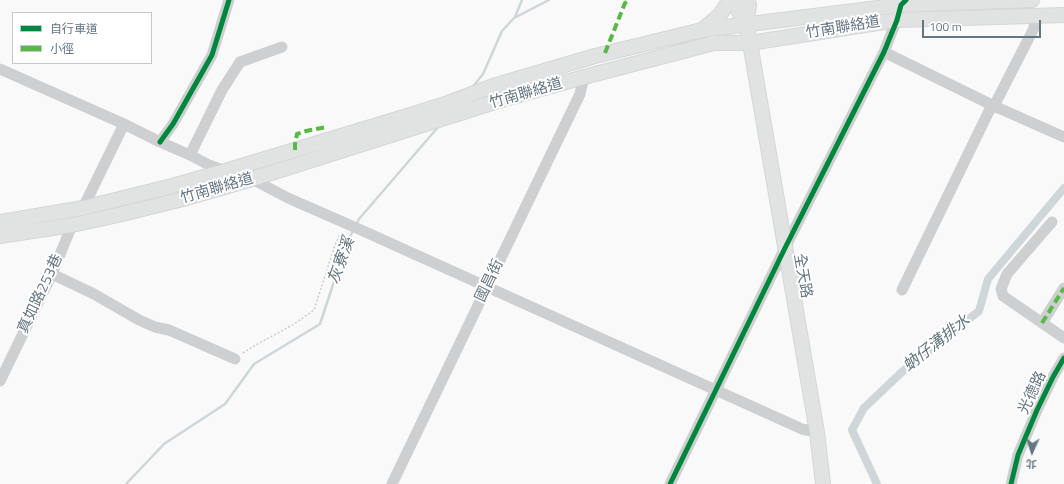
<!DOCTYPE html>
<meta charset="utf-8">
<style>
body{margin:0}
#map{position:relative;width:1064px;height:484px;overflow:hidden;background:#f9f9f9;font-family:"Titillium Web","Noto Sans TC",sans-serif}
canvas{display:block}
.legend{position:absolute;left:12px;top:12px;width:140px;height:52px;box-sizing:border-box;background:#fff;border:1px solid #c1c8cd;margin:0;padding:5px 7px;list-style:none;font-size:12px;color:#657683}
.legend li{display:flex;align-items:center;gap:8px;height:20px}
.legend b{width:20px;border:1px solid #c1c8cd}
.north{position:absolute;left:1012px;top:432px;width:40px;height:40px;-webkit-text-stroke:3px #fff;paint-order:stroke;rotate:183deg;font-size:11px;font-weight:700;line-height:16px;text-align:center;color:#657683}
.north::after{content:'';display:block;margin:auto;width:14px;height:18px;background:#657683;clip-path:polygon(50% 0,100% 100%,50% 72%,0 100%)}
.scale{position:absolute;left:922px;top:20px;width:119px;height:18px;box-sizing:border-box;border:2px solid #657683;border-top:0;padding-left:5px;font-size:12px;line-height:14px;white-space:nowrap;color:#657683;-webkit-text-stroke:3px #fff;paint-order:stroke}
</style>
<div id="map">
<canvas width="1064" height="484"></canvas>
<ul class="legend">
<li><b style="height:5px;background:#00873e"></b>自行車道</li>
<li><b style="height:5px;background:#58b947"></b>小徑</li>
</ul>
<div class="north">北</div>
<div class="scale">100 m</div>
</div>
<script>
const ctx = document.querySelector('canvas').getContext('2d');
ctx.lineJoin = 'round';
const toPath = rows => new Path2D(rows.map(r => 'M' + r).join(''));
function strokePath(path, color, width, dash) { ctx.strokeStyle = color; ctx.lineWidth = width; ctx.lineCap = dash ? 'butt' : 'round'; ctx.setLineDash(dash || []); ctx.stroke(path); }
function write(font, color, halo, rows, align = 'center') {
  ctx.font = font + ' "Titillium Web","Noto Sans TC",sans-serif'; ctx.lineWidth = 4; ctx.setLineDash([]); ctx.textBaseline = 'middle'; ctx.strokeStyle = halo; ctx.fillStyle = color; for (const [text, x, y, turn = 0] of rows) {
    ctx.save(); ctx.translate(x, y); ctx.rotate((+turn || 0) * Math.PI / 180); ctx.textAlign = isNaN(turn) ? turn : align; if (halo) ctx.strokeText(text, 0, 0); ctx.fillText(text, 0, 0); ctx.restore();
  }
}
strokePath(toPath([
 [516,17,549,0],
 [471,89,483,74,502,31,515,17,522,0],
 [356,225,359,219,439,126],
 [126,484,164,444,225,404,254,364,320,324,347,242,354,229]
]), '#ced6d9', 2.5);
strokePath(toPath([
 [877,484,852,430,864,408,903,371,979,311,988,279,1064,188]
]), '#ced6d9', 8);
const major = toPath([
 [737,0,738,10,746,25,750,43,817,432,823,484],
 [746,25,749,5,748,0],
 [702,30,719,16,730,0],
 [0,222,83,208,172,186,225,171,404,117,448,103,493,86,595,56,702,30,901,5,1032,0],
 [0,236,72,225,118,215,183,199,252,179,498,101,584,77,714,43,750,43,897,20,1064,15]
]);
strokePath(major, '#d5d6d7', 16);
strokePath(toPath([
 [243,353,254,346,294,324,314,310,335,245,341,232]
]), '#cbcccd', 1.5, [2, 2]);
strokePath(toPath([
 [884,52,994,106,1064,137],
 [0,69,124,124,160,142,190,155,209,165,225,171,252,179,288,198,361,230,802,429,817,432],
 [160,142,173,124,212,55,229,0],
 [190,155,222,90,240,62,282,47],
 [1052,222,1007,274,1001,289,1003,296,1064,338],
 [52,274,94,294,139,320,155,327,169,330,235,359],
 [902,290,989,111,994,106,1034,28,1035,15],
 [1042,323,1064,288],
 [0,381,52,274,72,225,83,208,124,124],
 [392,484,580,94,584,77],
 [670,484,785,248,884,52,899,14],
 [1011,484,1018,455,1037,410,1053,377,1064,358]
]), '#cecfd0', 11);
strokePath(major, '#e1e2e2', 14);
strokePath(toPath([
 [605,53,625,3,630,0],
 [295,150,295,144,297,134,306,131,327,127],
 [1042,323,1064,288]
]), '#58b947', 4, [8, 4]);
strokePath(toPath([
 [160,142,173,124,212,55,229,0],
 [670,484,785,248,884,52,897,20,901,5,906,0],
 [1011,484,1018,455,1037,410,1053,377,1064,358]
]), '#00873e', 5);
write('15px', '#657683', '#fff', [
 ["竹南聯絡道",843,28,-9],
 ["竹南聯絡道",526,94,-16],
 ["竹南聯絡道",217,189,-16],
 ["全天路",802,276,80],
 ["國昌街",490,281,-64],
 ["真如路253巷",41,294,-65],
 ["光德路",1033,393,-65]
]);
write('italic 16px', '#60757c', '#fff', [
 ["灰寮溪",342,261,-70],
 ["蚋仔溝排水",937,344,-38]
]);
</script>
